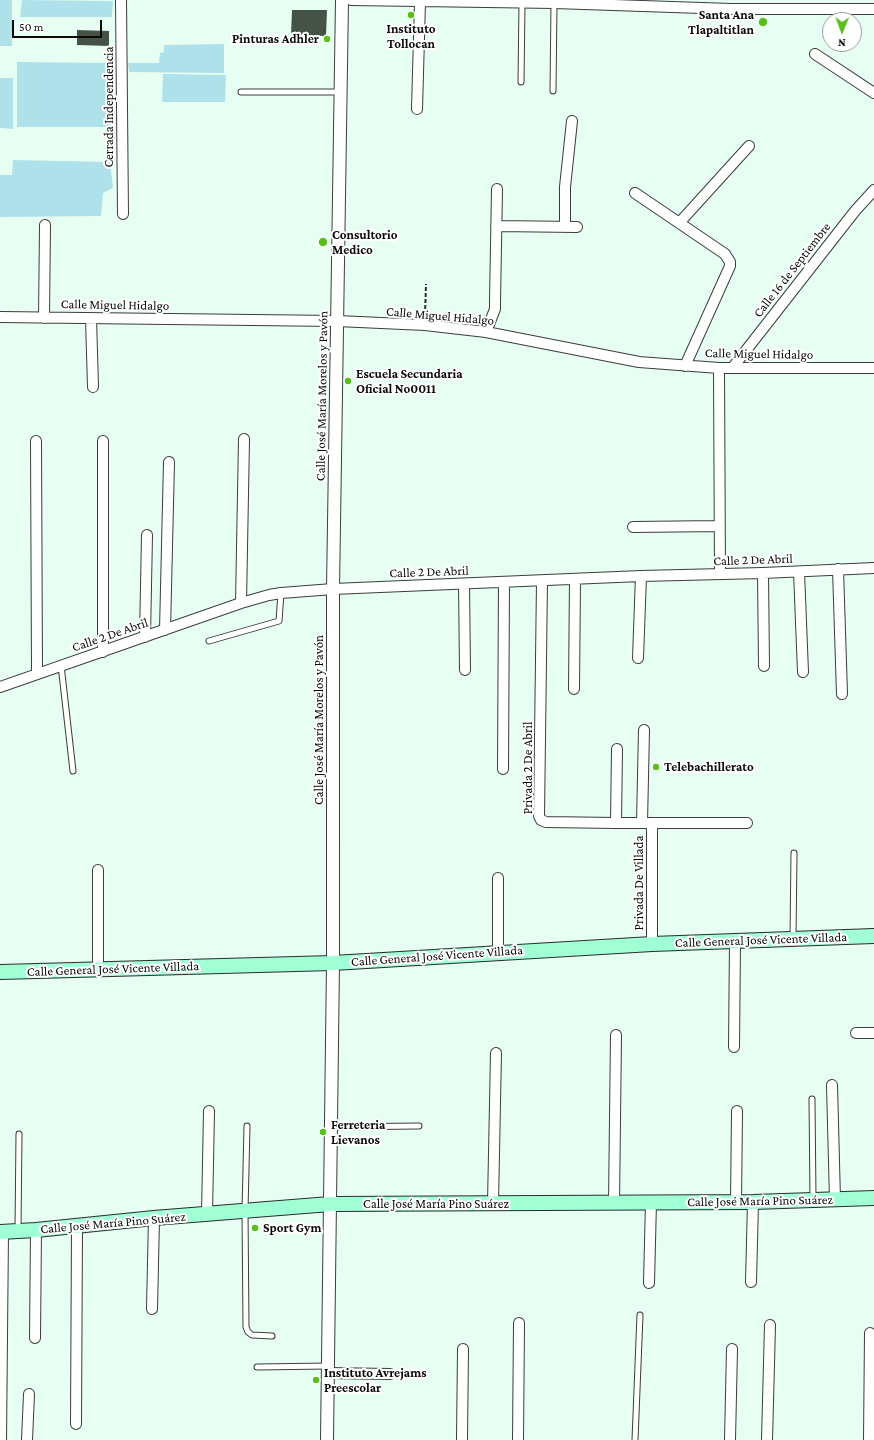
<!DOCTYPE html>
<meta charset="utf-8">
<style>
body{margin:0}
#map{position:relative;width:874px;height:1440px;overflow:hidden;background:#e6fff2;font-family:"Crimson Pro",serif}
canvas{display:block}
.north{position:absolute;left:822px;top:12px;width:40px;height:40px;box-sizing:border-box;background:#fff;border:1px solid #9d9d9d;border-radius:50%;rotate:181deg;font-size:11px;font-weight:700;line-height:16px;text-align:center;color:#090909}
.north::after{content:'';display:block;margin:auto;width:14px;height:18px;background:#58bf1c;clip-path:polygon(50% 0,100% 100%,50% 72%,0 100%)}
.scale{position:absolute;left:12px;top:20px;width:90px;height:18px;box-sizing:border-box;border:2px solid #090909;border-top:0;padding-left:5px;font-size:12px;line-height:14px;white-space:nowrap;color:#090909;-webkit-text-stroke:3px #fff;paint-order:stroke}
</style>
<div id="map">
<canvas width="874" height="1440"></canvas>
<div class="north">N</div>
<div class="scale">50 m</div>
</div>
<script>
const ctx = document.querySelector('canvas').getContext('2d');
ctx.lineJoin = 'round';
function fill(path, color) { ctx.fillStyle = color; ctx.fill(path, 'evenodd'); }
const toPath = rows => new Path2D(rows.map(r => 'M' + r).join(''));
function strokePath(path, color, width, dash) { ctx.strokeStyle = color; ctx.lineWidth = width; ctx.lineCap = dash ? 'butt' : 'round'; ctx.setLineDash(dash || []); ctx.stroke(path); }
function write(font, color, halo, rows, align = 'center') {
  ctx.font = font + ' "Crimson Pro",serif'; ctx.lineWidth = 4; ctx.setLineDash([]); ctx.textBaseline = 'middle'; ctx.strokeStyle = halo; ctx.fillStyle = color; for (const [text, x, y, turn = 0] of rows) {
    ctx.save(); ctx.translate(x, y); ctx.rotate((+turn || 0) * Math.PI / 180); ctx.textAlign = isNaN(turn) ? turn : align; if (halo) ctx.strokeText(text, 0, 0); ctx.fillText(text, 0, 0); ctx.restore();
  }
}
fill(toPath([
 [0,0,12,0,12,46,0,46],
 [22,0,113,1,112,17,20,17],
 [224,44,224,73,129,72,128,63,159,63,160,53,164,52,164,45],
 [17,62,112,63,111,127,17,127],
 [163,74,226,75,225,102,162,102],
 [0,78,13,78,13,129,0,128],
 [13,160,110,162,113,188,103,193,101,216,0,217,0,175,12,175]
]), '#afe1ea');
fill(toPath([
 [292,10,327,10,326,36,291,35],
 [77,30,109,31,109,46,77,45]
]), '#455246');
const service = toPath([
 [521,82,522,3],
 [553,91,554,3],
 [241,92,340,92],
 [209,641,279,621,281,593],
 [61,665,73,771],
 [793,938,794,853],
 [812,1099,813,1199],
 [247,1126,245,1211,246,1327,248,1332,252,1335,272,1336],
 [331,1127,419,1126],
 [18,1230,19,1134],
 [257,1367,328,1366],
 [635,1440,640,1315]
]);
const minor = toPath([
 [121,0,123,214],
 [351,0,554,3,731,9,874,9],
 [815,54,874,93],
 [417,109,420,2],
 [635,193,725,254,730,262,730,266,685,366],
 [680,222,749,146],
 [496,226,577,227],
 [565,227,565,187,572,121],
 [0,317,337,321,425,325,486,332,639,362,719,368,874,368],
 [44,318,45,225],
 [91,318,93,387],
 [486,332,495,309,495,302,497,189],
 [733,367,855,211,874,190],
 [719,368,720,574],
 [36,441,37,674],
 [633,527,720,526],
 [838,569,842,694],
 [799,572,803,672],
 [763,573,764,666],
 [542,581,539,816,541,820,546,822,616,823,747,823],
 [464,584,465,670],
 [241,603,244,439],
 [165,630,169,462],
 [145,637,147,535],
 [103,652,103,441],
 [638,658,641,576],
 [0,687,241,603,269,595,281,593,333,589,641,576,763,573,874,568],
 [574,689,575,579],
 [503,769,504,583],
 [616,823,617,749],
 [642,823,644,730],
 [98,870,98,969],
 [498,878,498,952],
 [652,944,652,823],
 [856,1033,874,1033],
 [734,1047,735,941],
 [832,1085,835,1200],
 [736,1202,737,1111],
 [493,1203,496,1053],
 [614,1203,616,1035],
 [207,1214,209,1111],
 [751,1282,753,1202],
 [649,1283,651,1202],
 [152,1309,154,1218],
 [35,1338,36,1230],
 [328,1373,390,1374],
 [76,1424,77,1226],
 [1,1440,3,1232],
 [27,1440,29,1394],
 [462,1440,463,1349],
 [518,1440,519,1323],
 [730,1440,732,1349],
 [767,1440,770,1325],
 [869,1440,870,1333]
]);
const tertiary = toPath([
 [327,1440,333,963,333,589,342,0]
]);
const secondary = toPath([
 [0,972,333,963,652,944,874,936],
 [0,1232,36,1230,154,1218,330,1204,753,1202,874,1198]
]);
strokePath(service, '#3c3c3c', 7);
strokePath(minor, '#3c3c3c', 12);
strokePath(tertiary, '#3c3c3c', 14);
strokePath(secondary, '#2b2b2b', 16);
strokePath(toPath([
 [425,315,426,284]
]), '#2b2b2b', 2, [4, 2]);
strokePath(service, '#fff', 5);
strokePath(minor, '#fff', 10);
strokePath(tertiary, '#fff', 12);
strokePath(secondary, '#a1ffd6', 14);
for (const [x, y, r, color] of [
 [411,15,4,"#58bf1c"],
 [763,22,5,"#58bf1c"],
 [327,39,4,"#58bf1c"],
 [323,242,5,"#58bf1c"],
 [348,381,4,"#58bf1c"],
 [656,767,4,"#58bf1c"],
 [323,1132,4,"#58bf1c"],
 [255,1228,4,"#58bf1c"],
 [316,1380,4,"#58bf1c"]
]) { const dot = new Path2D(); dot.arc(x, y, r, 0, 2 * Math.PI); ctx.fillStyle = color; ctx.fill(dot); strokePath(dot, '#fff', 1.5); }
write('bold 13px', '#090909', '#fff', [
 ["Santa Ana",754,15,"right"],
 ["Tlapaltitlan",754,30,"right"],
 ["Instituto",411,29,"center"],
 ["Tollocan",411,44,"center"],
 ["Pinturas Adhler",319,39,"right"],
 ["Consultorio",332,235],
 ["Medico",332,250],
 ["Escuela Secundaria",356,374],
 ["Oficial No0011",356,389],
 ["Telebachillerato",664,767],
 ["Ferreteria",331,1125],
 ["Lievanos",331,1140],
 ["Sport Gym",263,1228],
 ["Instituto Avrejams",324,1373],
 ["Preescolar",324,1388]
], 'left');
write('13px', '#090909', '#fff', [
 ["Cerrada Independencia",109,107,-90],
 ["Calle 16 de Septiembre",792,270,-52],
 ["Calle Miguel Hidalgo",115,305,1],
 ["Calle Miguel Hidalgo",440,316,5],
 ["Calle Miguel Hidalgo",759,354,1],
 ["Calle José María Morelos y Pavón",322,396,-89],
 ["Calle 2 De Abril",753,560,-2],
 ["Calle 2 De Abril",429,572,-2],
 ["Calle 2 De Abril",110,635,-19],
 ["Calle José María Morelos y Pavón",319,720,-90],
 ["Privada 2 De Abril",528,768,-90],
 ["Privada De Villada",639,883,-90],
 ["Calle General José Vicente Villada",761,940,-2],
 ["Calle General José Vicente Villada",437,956,-4],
 ["Calle General José Vicente Villada",113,969,-2],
 ["Calle José María Pino Suárez",760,1201,-1],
 ["Calle José María Pino Suárez",436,1204],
 ["Calle José María Pino Suárez",113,1223,-5]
]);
</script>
